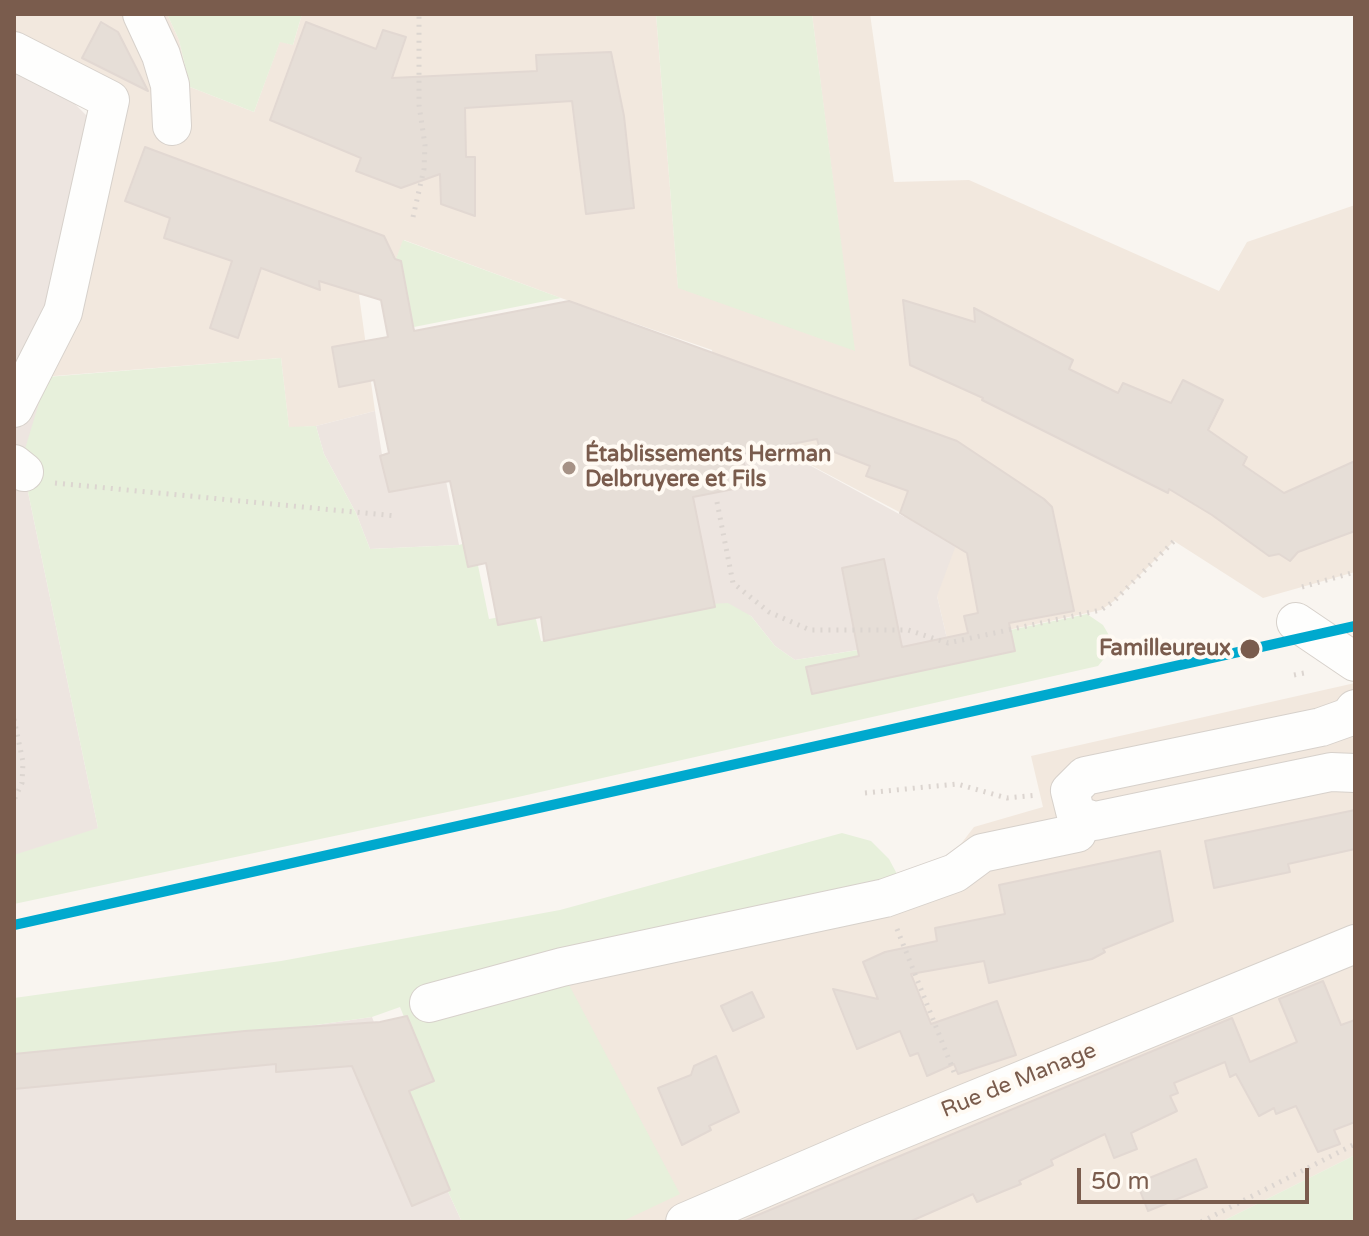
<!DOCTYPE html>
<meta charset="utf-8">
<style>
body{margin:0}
#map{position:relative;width:1369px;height:1236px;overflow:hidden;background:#f9f5f0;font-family:"Varela Round",sans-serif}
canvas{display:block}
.frame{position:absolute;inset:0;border:16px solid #7a5c4d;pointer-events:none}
.scale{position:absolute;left:1077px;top:1168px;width:232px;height:36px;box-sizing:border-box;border:4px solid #7a5c4d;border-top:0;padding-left:10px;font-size:24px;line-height:28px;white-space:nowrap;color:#7a5c4d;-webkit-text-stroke:6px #fffaf3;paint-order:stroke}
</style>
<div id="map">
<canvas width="1369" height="1236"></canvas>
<div class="frame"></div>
<div class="scale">50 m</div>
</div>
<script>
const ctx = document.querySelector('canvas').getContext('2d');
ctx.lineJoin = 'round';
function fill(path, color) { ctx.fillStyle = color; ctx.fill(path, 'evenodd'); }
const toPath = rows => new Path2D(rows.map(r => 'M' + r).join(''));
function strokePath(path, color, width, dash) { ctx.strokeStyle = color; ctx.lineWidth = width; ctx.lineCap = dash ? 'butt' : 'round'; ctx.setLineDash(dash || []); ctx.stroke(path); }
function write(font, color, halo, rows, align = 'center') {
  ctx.font = font + ' "Varela Round",sans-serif'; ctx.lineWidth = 8; ctx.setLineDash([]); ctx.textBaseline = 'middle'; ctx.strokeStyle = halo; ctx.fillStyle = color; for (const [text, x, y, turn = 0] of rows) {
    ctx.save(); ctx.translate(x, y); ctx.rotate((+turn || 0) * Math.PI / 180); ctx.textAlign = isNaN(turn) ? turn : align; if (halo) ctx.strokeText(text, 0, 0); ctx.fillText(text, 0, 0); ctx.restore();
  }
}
fill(toPath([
 [14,14,167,14,179,40,190,87,254,112,280,41,293,45,302,14,656,14,678,287,854,350,812,14,870,14,894,182,969,180,1219,291,1247,242,1355,205,1355,572,1263,598,1174,541,1114,601,1101,610,948,643,937,596,903,514,769,443,715,380,712,350,561,298,404,240,383,291,359,295,375,411,316,426,289,428,281,358,29,378,110,101,14,51],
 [1355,683,1355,1155,1221,1222,576,1222,562,967,930,884,974,827,1043,807,1031,756]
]), '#f2e8de');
fill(toPath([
 [14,72,73,102,88,117,53,312,40,480,28,492,98,828,14,904],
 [375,411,387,486,446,481,459,545,370,549,356,513,324,454,316,426],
 [769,443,956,545,937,596,948,643,912,649,895,644,795,660,775,646,751,616,709,604,686,490,737,450],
 [372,1017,393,1072,462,1222,14,1222,14,1055,274,1031]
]), '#ede5e0');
fill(toPath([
 [167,14,302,14,293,45,280,42,254,112,190,87,179,40],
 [656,14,812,14,855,351,678,288],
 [403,240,561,298,414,327,402,281,390,275],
 [281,358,289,427,316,426,324,454,356,513,370,549,459,545,473,541,489,619,534,611,541,641,709,604,728,603,751,616,775,646,795,660,896,644,912,649,948,643,1087,614,1103,625,1110,637,1107,655,1098,666,518,797,14,904,14,855,98,828,28,492,40,480,24,452,47,377],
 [842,833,871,841,889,859,897,874,885,898,567,981,680,1194,621,1222,462,1222,393,1072,422,1061,400,1007,372,1017,274,1031,14,1055,14,998,281,961,560,910],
 [1355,1155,1355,1222,1221,1222]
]), '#e7f0db');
const building = toPath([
 [101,22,118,32,148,91,82,58,101,22],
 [306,22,376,49,383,30,406,37,392,78,537,71,536,55,611,52,624,116,634,208,586,214,572,101,465,108,466,157,475,157,475,216,441,204,440,174,401,188,356,171,361,158,270,120,306,22],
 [145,147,384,236,395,259,401,261,414,331,569,301,957,441,1044,499,1052,507,1074,611,1009,623,1015,651,812,694,806,667,859,656,842,568,884,559,902,647,968,633,964,616,978,613,967,553,900,513,908,491,866,476,870,466,819,446,817,439,742,454,749,486,693,497,715,607,544,641,541,617,498,625,486,563,468,567,450,481,389,492,380,456,389,453,374,380,339,387,332,347,388,337,381,300,319,281,320,290,261,268,238,338,210,328,232,261,164,238,170,218,125,201,145,147],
 [903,300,975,322,974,308,1073,360,1069,369,1118,393,1123,383,1171,403,1183,380,1223,400,1208,430,1247,457,1243,465,1284,493,1355,461,1355,531,1298,552,1290,561,1279,554,1269,556,1212,515,1169,489,1168,493,982,400,983,398,910,365,903,300],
 [1355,810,1355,849,1288,864,1290,872,1214,888,1205,841,1355,810],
 [1160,851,1173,921,1103,949,1105,952,1092,959,989,983,984,961,911,974,931,1024,997,1001,1016,1055,958,1074,954,1064,927,1076,918,1053,910,1056,900,1031,857,1049,833,989,878,999,863,962,885,952,937,941,935,928,1005,914,999,885,1160,851],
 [1323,981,1341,1025,1355,1020,1355,1122,1334,1130,1340,1144,1318,1152,1296,1106,1276,1114,1274,1108,1259,1116,1236,1074,1230,1077,1225,1062,1174,1083,1178,1093,1170,1096,1177,1111,1131,1133,1137,1149,1114,1158,1105,1134,1051,1160,1053,1165,1019,1181,1021,1184,977,1202,973,1194,909,1222,741,1222,1232,1018,1250,1062,1297,1042,1279,999,1323,981],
 [752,992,764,1017,733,1031,721,1006,752,992],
 [407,1016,434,1081,409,1091,450,1190,412,1206,352,1066,276,1072,276,1064,14,1089,14,1054,245,1031,380,1022,407,1016],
 [716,1056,739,1112,709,1126,711,1130,682,1145,658,1088,691,1075,694,1066,716,1056],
 [1196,1159,1207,1187,1148,1211,1137,1183,1196,1159]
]);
fill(building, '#e6ded7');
strokePath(building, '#e2d8d2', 2);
const minor = toPath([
 [142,14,161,55,170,85,172,126],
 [14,51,110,100,63,312,14,408],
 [14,464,24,472],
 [1296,622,1355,662],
 [1355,709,1349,717,1321,727,1085,776,1070,791,1076,815,1095,821,1331,772,1355,773],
 [429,1003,562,967,885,898,955,873,982,853,1077,833],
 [685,1222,871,1142,1355,944]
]);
strokePath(minor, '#d7d1cb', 40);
strokePath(toPath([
 [413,217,424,169,425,145,419,105,419,14],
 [55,483,396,516],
 [717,502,733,583,769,612,810,630,908,630,948,643,1101,610,1114,601,1174,541],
 [1302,587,1355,572],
 [1294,675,1309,672],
 [14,719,23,762,22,783,14,800],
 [865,793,957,784,1007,798,1038,795],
 [897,929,954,1072],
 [1201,1222,1355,1144]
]), '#dcd5d0', 5, [2, 6]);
strokePath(minor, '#fefefd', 38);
strokePath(toPath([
 [14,925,1355,626]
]), '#00a9ce', 10);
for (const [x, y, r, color] of [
 [569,468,8,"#a69286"],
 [1250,649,11,"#7a5c4d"]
]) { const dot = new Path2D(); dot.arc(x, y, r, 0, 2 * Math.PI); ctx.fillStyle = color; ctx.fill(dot); strokePath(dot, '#fffaf3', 3); }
write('bold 22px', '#7a5c4d', '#fffaf3', [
 ["Établissements Herman",585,455],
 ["Delbruyere et Fils",585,480]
], 'left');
write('bold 22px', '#7a5c4d', '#fffaf3', [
 ["Familleureux",1231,649]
], 'right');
write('22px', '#7a5c4d', '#fffaf3', [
 ["Rue de Manage",1019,1081,-22]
]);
</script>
